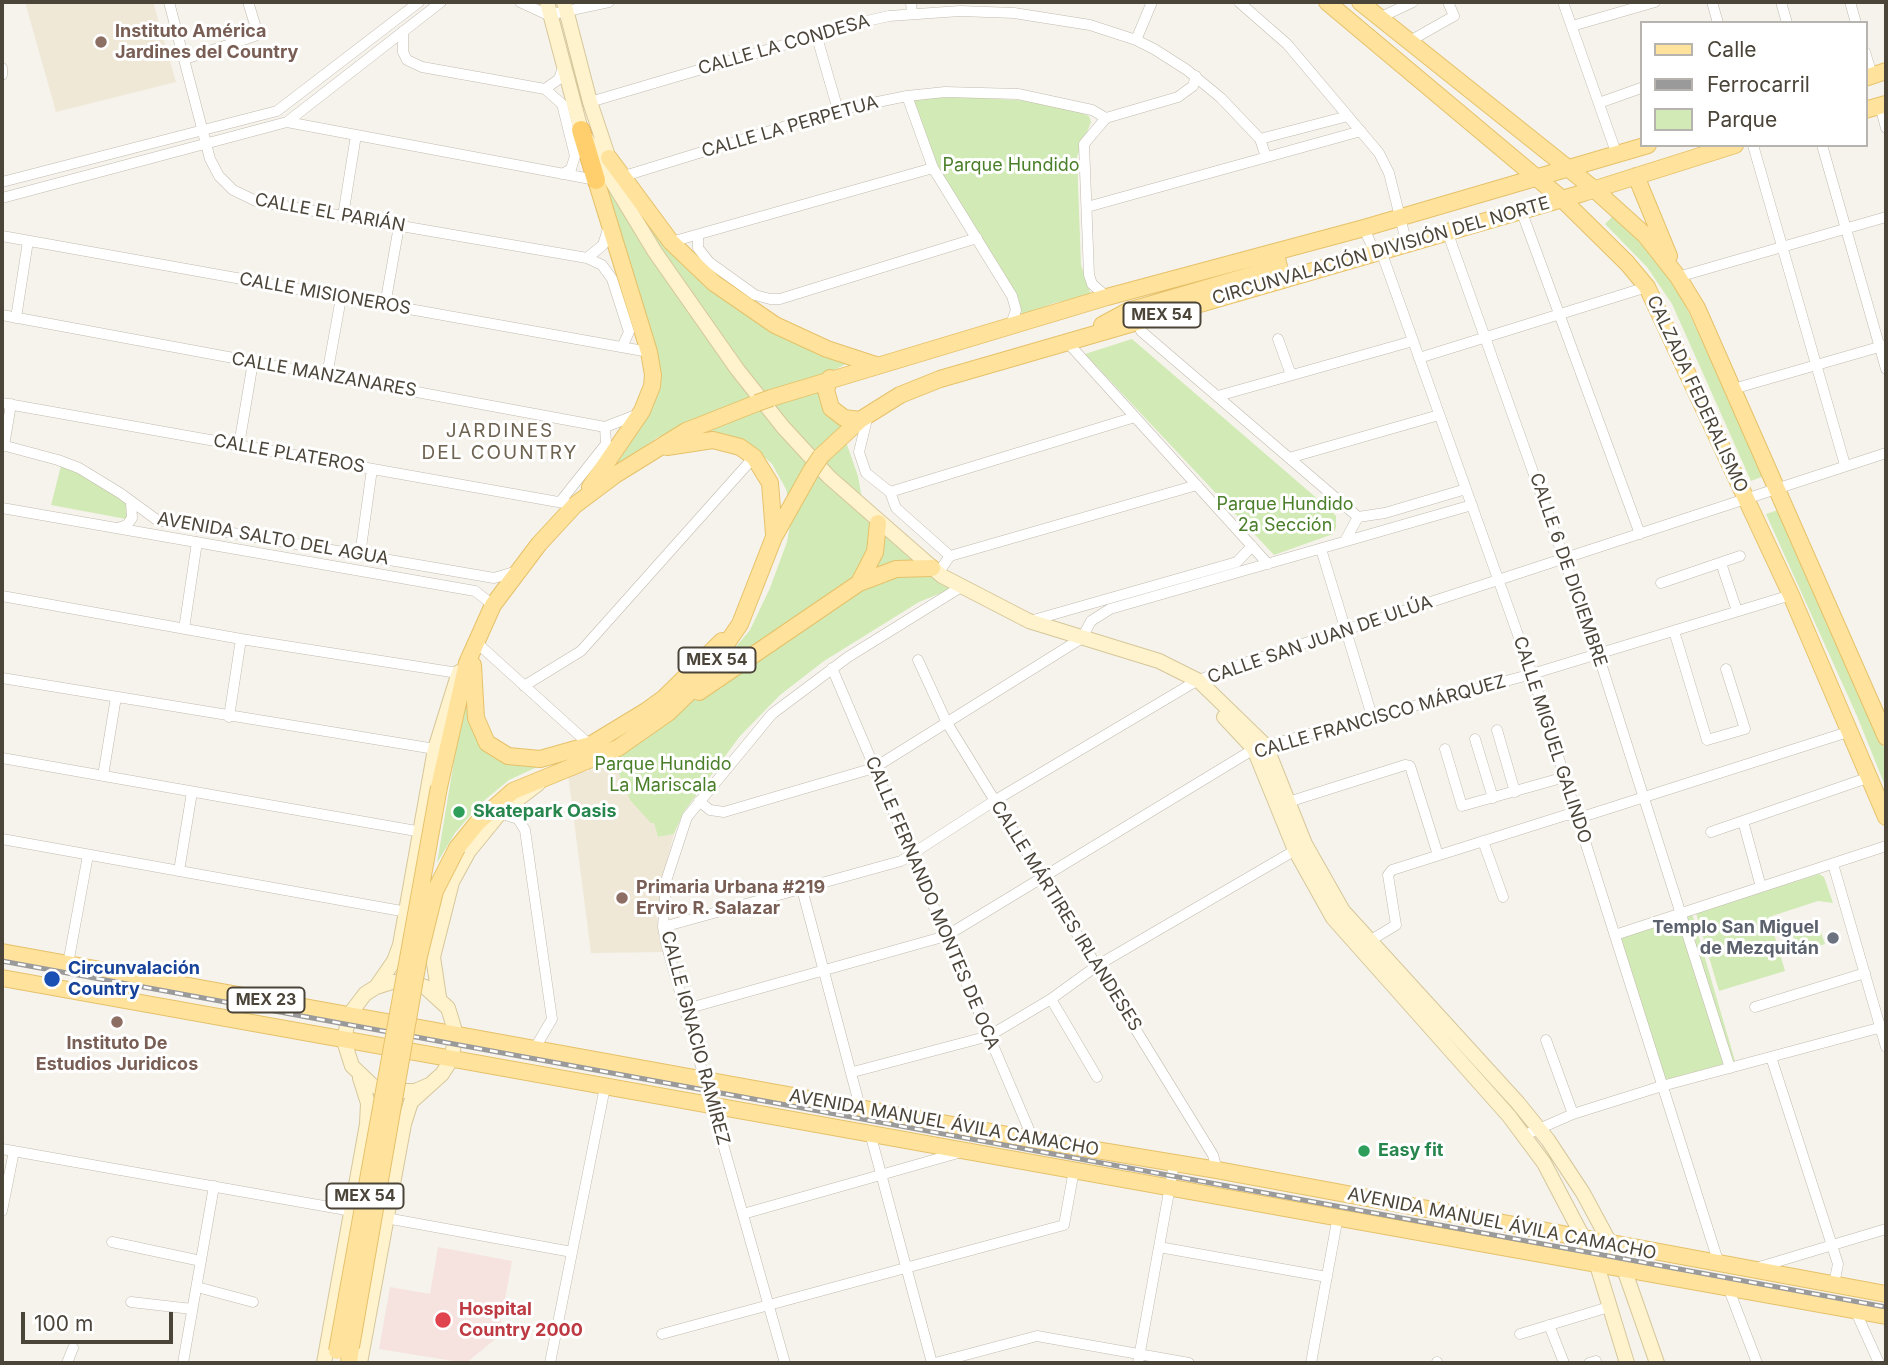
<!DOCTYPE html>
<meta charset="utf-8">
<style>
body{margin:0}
#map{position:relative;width:1888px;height:1365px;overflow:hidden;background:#f6f3ec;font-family:Inter,sans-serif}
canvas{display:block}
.frame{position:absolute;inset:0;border:4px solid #4b4439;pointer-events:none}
.legend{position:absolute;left:1640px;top:21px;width:228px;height:126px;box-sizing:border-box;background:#fff;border:2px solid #b7b4b0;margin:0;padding:9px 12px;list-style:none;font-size:21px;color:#4b4439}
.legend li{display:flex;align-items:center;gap:14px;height:35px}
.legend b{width:35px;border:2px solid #b7b4b0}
.scale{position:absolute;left:21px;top:1312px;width:152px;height:32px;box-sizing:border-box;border:4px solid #4b4439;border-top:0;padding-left:9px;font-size:21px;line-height:24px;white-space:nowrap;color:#4b4439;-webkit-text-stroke:5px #fff;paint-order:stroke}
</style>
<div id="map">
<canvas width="1888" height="1365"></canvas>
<div class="frame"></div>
<ul class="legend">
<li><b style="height:9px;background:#ffe39c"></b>Calle</li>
<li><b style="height:9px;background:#9a9a9a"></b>Ferrocarril</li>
<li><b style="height:19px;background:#d2eab5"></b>Parque</li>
</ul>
<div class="scale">100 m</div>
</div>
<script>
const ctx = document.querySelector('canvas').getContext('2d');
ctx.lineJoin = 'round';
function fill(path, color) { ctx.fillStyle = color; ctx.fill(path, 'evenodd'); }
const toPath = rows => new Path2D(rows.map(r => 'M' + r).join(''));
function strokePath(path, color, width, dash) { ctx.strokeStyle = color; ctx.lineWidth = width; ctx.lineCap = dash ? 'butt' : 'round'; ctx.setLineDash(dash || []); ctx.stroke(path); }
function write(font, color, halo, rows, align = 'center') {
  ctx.font = font + ' Inter,sans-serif'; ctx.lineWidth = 6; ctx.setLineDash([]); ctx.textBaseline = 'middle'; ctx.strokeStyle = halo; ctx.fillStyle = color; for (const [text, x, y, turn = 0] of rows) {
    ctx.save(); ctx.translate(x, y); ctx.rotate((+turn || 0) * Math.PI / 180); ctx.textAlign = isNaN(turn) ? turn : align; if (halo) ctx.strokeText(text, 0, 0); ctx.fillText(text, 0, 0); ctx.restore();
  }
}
fill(toPath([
 [25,2,153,2,176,82,56,112],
 [612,758,630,800,654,823,658,837,674,834,662,879,657,917,664,952,591,953,568,774,589,771,588,767]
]), '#efe8d6');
fill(toPath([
 [438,1247,512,1261,498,1337,466,1363,379,1349,390,1287,430,1294]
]), '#f6e3e0');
fill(toPath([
 [951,96,1031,101,1059,105,1089,116,1091,122,1077,157,1081,265,1091,295,1054,303,1022,315,1018,297,934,163,912,100],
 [604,183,609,183,703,277,852,361,830,372,839,422,858,476,865,516,956,587,919,602,824,661,780,695,740,736,683,813,674,834,658,837,654,823,651,823,630,800,611,755,703,686,750,630,770,588,787,542,792,514,786,489,772,464,759,452,729,435,682,431,658,437,605,474,642,425,655,400,659,374,652,332,602,189],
 [1613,216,1658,260,1683,300,1764,476,1751,481,1672,304,1647,267,1605,224],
 [1132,339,1327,507,1336,516,1336,528,1333,534,1274,555,1085,354],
 [61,466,95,481,128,503,131,511,126,519,51,505],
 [1778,510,1886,752,1886,788,1857,716,1766,514],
 [469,697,483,747,494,757,510,763,548,762,509,780,480,804,455,833,437,863,460,725],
 [1819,874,1824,877,1833,903,1818,901,1769,917,1785,971,1719,991,1696,913],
 [1691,910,1735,1061,1665,1080,1618,935],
 [1818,924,1825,944,1798,953,1792,932]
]), '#d2eab5');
const street = toPath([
 [169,2,210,159,219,176,233,190,256,201,587,258,602,265,612,279,629,332,622,347],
 [520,2,548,15,609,2],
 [911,2,912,14],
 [1239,2,1287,44,1379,153,1389,173,1404,233,1410,243],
 [1563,2,1617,155],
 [1712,2,1718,23],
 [1781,2,1787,23],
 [1850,2,1856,23],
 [1379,18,1413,2],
 [1572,26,1655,2],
 [403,31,403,52,407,60,422,67,545,89,559,79,563,68],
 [816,34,838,110],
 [1136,40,1152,2],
 [1408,42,1454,16,1448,2],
 [1865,52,1872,75],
 [185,59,255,36,257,31,248,2],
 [2,68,2,75],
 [545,89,562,104,575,156,571,169,562,174],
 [907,96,933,168,1012,296,1016,310,1010,327],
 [590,102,858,23,889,16,960,11,1014,13,1090,25,1136,40,1154,49,1187,70,1221,98,1260,139,1266,157],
 [1599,103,1641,88],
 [1880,106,1886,128],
 [1106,118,1084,144,1089,275,1092,284,1107,297],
 [287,122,596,180],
 [1260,139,1348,116],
 [1753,145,1845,465],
 [1822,145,1886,369],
 [621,177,838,110,907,96,945,92,1018,94,1092,110,1106,118,1178,97,1193,86,1196,76],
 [2,182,277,111,419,2],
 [2,198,287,122,441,2],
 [1087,207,1361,131],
 [1521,210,1640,534],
 [343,216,356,135],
 [1364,228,1373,249,1381,251,1532,674,1719,1264],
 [1447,231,1598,654,1730,1068],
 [698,235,698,248,709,262,755,295,770,299,780,299,977,238],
 [2,236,649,352],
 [671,242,933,168],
 [587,258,603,245,608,229],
 [1678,277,1886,217],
 [385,305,399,226],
 [2,315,605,427,636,415],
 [16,318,28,241],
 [1139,322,1141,331,1358,517],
 [1278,339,1291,375],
 [1068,343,1268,564],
 [1419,358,1647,287],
 [327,375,341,298],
 [1733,389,1886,345],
 [1218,396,1413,341],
 [2,403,575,505],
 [868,415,859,452,866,473,890,492,896,508,950,556],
 [2,445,58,460,79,468,120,493,157,520,494,578,514,572],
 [239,445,253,362],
 [4,446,11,404],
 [1289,458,1439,415],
 [890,492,1135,417],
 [560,502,606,444,605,427],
 [2,508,475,591,493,605],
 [1358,517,1385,513,1466,489],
 [118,528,127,525,132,518,131,503],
 [1345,541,1358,517],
 [1321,549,1372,716],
 [360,555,372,469],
 [1721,563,1737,611],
 [938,573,950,556,1197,485],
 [1661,583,1740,556],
 [2,596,241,639,458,673],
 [1030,621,1237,562,1252,546],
 [184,629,197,542],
 [1674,631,1707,740,1745,729,1726,669],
 [476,642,590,745],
 [918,660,947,723,1213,1155,1217,1170],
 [832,668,1030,1132,1030,1139],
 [2,678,435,749],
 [524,686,581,651,754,457],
 [229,717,241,639],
 [1497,730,1515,792],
 [1475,739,1493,798],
 [1445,749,1462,806,1565,777],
 [2,758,422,832],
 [103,776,116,697],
 [699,801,710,810,724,812,874,768,1082,638,1091,621,1110,609,1472,505],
 [1282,804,1405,765,1410,766,1438,855],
 [500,813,518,819,525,830,552,1019,535,1048],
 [1743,821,1761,887],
 [1711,832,1870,777],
 [2,839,407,912],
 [1483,841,1503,897],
 [1833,864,1886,1047],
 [179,871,192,792],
 [802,889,860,1107],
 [663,927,901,861,994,801,1193,683,1220,671,1886,453],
 [1615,935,1886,846],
 [1376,937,1396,925,1388,875,1392,870,1566,815,1585,816,1851,731],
 [68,964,88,855],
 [1051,999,1097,1077],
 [1755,1007,1865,973],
 [686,1009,946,936,1254,749,1532,674,1791,595],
 [1546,1040,1573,1114],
 [1771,1057,1838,1264,1834,1284],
 [853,1072,989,1036,1051,999,1098,965,1299,848],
 [870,1133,932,1363],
 [1525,1135,1573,1114,1662,1086,1886,1026],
 [2,1149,352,1211],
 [2,1211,14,1151],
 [743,1214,958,1153],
 [386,1218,572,1252],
 [112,1242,201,1261],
 [1159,1247,1327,1277],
 [1756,1268,1886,1229],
 [197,1287,253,1302],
 [1728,1287,1757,1363],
 [131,1302,192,1309],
 [1855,1310,1879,1363],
 [1549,1325,1564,1363],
 [662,1334,1064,1225,1074,1170],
 [1520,1334,1609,1307],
 [1437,1362,1437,1363],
 [67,1363,73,1348],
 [183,1363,214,1186],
 [550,1363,605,1087],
 [785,1363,666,943,663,927,666,881,687,817,772,714,848,657,961,587],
 [935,1363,1037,1336,1189,1363],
 [1138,1363,1174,1164],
 [1311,1363,1338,1216],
 [1589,1363,1596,1361]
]);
const secondary = toPath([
 [547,2,581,130,655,252,737,369,783,427,829,477,942,576,1029,621,1159,661,1199,681,1266,746,1305,844,1343,911,1518,1103,1548,1140,1583,1193,1624,1269,1657,1363],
 [564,2,590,102,612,168],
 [1224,717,1254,749,1295,850,1333,918,1509,1116,1544,1163,1596,1262,1627,1363],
 [376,987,394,961,400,945,435,749,459,672],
 [439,997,433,957,452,882,469,851,500,813,538,784],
 [324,1363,367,1124,368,1103,360,1078],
 [360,1363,404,1124,411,1102,442,1074,451,1060,456,1034,448,1008,425,987,409,982,392,982,376,987,365,994,349,1015,344,1041,352,1066,372,1085,385,1091,415,1091,429,1085]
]);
const primary = toPath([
 [1327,2,1562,199,1627,263,1647,287,1791,595,1886,817],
 [1360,2,1594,189,1645,235,1678,277,1697,308,1886,737],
 [1865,78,1886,71],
 [1865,110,1886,104],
 [609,158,671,242,714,283,775,325,827,349,876,365],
 [1636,176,1669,256],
 [1102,325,1128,311,1279,267,1277,258,1263,259],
 [830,378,826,390,831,408,844,418,860,420],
 [771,398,1107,297,1364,228,1648,145],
 [667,447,713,440,740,447,754,457,770,483,774,534],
 [821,456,860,420,900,395,940,379,1583,193,1735,145],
 [590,487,642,411,652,386,653,375,649,352,596,180],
 [859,583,875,552,878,523],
 [473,665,476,718,487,743,508,756,540,759,590,745,646,711,664,698,722,641],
 [699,692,859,583,896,569,932,568],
 [439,787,467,663,493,605,539,544,575,505,615,475,686,431,757,403],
 [457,848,478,822,513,791,618,748,668,713,701,681,740,624,774,537,811,471],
 [2,952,1030,1139,1217,1170,1886,1294],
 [2,978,1886,1316],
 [349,1363,351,1347]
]);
const highway = toPath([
 [581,130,596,180]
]);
strokePath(street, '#c2bbae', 11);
strokePath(secondary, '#d6c79b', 16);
strokePath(primary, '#e6c16a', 18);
strokePath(highway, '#e0a43c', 19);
strokePath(street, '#fff', 10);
strokePath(secondary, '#fff3cd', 14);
strokePath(primary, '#ffe39c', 16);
strokePath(highway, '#ffcf6e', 18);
const rail = toPath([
 [2,961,1886,1307]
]);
strokePath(rail, '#9a9a9a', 5);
strokePath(rail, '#fff', 2.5, [8]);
const primaryBridge = toPath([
 [757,403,771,398],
 [811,471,821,456],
 [351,1347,419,956,435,891,457,848],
 [337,1351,439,787]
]);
strokePath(primaryBridge, '#e6c16a', 18, []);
strokePath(primaryBridge, '#ffe39c', 16);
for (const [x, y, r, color] of [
 [101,42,7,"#8d6e63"],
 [459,812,7,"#2e9e5b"],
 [622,898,7,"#8d6e63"],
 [1833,938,7,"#6b7280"],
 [52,979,9,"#1a4fb4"],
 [117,1022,7,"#8d6e63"],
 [1364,1151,7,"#2e9e5b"],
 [443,1320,9,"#e0444e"]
]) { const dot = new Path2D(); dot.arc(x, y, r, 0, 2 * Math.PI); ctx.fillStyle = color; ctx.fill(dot); strokePath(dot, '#fff', 2.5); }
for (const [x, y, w] of [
 [1162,315,77],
 [717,660,77],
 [266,1000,77],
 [365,1196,77]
]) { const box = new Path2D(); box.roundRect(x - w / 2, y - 12.5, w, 25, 5); ctx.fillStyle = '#fff'; ctx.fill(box); strokePath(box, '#4b4439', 2); }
write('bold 16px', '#4b4439', null, [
 ["MEX 54",1162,315],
 ["MEX 54",717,660],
 ["MEX 23",266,1000],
 ["MEX 54",365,1196]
]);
write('bold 18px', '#785e54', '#fff', [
 ["Instituto América",115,32],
 ["Jardines del Country",115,53],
 ["Primaria Urbana #219",636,888],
 ["Erviro R. Salazar",636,909],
 ["Instituto De",117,1044,"center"],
 ["Estudios Juridicos",117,1065,"center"]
], 'left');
write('18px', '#4b4439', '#fff', [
 ["CALLE LA CONDESA",784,45,-16],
 ["CALLE LA PERPETUA",790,127,-16],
 ["CALLE EL PARIÁN",330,213,10],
 ["CIRCUNVALACIÓN DIVISIÓN DEL NORTE",1381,251,-16],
 ["CALLE MISIONEROS",325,294,10],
 ["CALLE MANZANARES",324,375,10],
 ["CALZADA FEDERALISMO",1697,394,65],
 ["CALLE PLATEROS",289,454,10],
 ["AVENIDA SALTO DEL AGUA",273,539,10],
 ["CALLE 6 DE DICIEMBRE",1568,570,71],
 ["CALLE SAN JUAN DE ULÚA",1320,640,-19],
 ["CALLE FRANCISCO MÁRQUEZ",1380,717,-16],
 ["CALLE MIGUEL GALINDO",1552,740,72],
 ["CALLE FERNANDO MONTES DE OCA",932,903,67],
 ["CALLE MÁRTIRES IRLANDESES",1066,916,58],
 ["CALLE IGNACIO RAMÍREZ",695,1038,75],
 ["AVENIDA MANUEL ÁVILA CAMACHO",944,1123,10],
 ["AVENIDA MANUEL ÁVILA CAMACHO",1502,1224,11]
]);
write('18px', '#4a7f2a', '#fff', [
 ["Parque Hundido",1011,166],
 ["Parque Hundido",1285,505],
 ["2a Sección",1285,526],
 ["Parque Hundido",663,765],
 ["La Mariscala",663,786]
]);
write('bold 18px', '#27864d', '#fff', [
 ["Skatepark Oasis",473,812],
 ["Easy fit",1378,1151]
], 'left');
write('bold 18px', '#5b616d', '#fff', [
 ["Templo San Miguel",1819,928],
 ["de Mezquitán",1819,949]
], 'right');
write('bold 18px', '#164399', '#fff', [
 ["Circunvalación",68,969],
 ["Country",68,990]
], 'left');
write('bold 18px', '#be3a42', '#fff', [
 ["Hospital",459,1310],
 ["Country 2000",459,1331]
], 'left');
ctx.letterSpacing = '2px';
write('19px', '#6e6250', '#fff', [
 ["JARDINES",500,431],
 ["DEL COUNTRY",500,453]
]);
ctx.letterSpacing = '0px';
</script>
